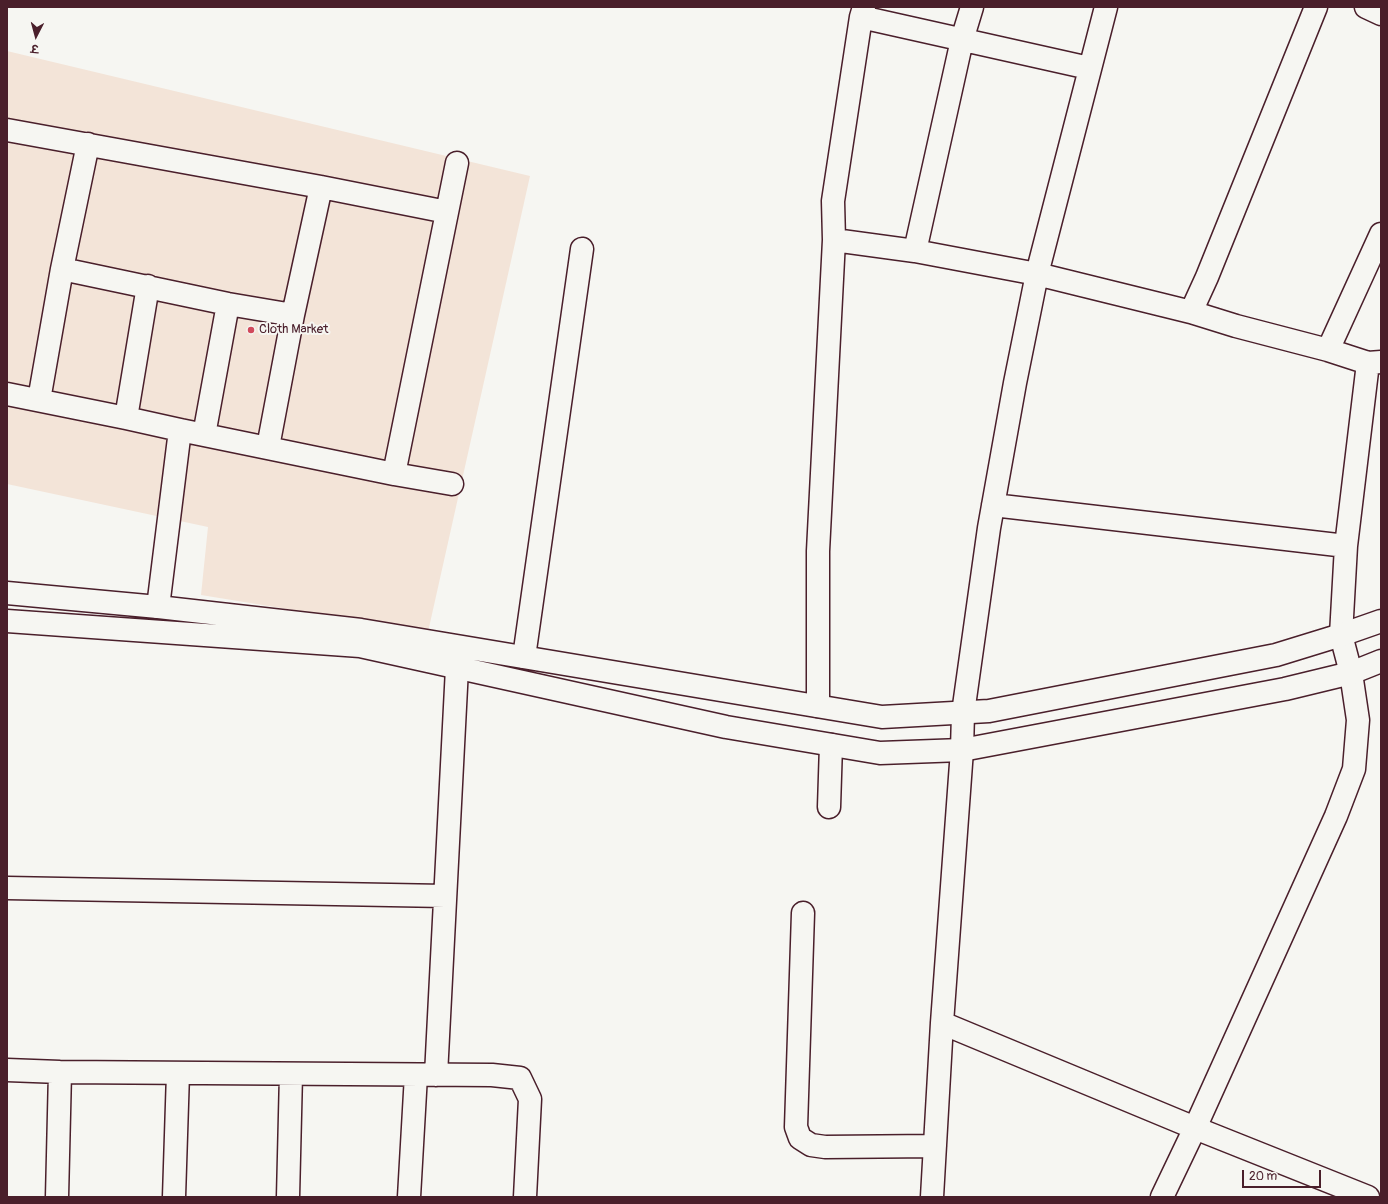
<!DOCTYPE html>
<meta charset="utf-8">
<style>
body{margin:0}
#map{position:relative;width:1388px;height:1204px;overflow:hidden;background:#f6f6f2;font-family:Pangolin,"Playpen Sans Deva",sans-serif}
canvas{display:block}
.frame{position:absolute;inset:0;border:8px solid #4a1f2b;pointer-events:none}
.north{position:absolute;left:16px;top:16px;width:40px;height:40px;-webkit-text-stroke:3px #f6f6f2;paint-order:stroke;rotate:186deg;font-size:11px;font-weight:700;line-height:16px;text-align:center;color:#4a1f2b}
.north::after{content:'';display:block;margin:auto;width:14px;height:18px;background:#4a1f2b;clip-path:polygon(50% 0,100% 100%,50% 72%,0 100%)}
.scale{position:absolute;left:1242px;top:1170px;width:79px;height:18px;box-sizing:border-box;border:2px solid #4a1f2b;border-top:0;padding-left:5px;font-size:12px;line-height:14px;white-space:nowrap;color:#4a1f2b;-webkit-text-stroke:3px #f6f6f2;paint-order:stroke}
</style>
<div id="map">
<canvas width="1388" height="1204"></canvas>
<div class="frame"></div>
<div class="north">उ</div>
<div class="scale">20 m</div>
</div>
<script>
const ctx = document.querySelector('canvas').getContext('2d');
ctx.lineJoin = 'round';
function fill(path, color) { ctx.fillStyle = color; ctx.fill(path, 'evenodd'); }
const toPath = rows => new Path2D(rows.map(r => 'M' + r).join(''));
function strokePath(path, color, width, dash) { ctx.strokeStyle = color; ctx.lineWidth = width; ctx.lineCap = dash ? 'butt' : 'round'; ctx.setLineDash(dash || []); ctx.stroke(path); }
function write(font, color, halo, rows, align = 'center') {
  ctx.font = font + ' Pangolin,sans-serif'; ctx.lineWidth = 4; ctx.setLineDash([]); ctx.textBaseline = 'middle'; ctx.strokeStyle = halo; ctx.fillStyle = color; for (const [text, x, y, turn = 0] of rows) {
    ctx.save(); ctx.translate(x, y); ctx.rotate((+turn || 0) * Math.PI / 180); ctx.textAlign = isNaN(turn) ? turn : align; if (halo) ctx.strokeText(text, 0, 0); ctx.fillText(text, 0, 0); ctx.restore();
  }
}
fill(toPath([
 [7,51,530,176,428,632,201,595,208,527,7,484]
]), '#f3e4d8');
const minor = toPath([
 [1366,7,1381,14],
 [861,17,1089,68],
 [7,130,321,187,447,212],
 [834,240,915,251,1037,274,1191,312,1236,326,1328,350,1368,363,1381,362],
 [915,251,962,40,972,7],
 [62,269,228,304,293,315],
 [1191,312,1207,277,1316,7],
 [1328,350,1381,234],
 [7,394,126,418,180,430,394,474,452,484],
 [39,400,62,269,88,144],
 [126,418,148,286],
 [204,435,228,304],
 [268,447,293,315,321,187],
 [394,474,457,163],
 [993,505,1346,546],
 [158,607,180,430],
 [524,657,582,249],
 [818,706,818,551,834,240,833,201,861,17,864,7],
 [829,807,831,745],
 [7,888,445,896],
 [803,913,796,1127,800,1138,811,1145,825,1147,935,1146],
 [942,1023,1195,1128,1368,1197],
 [7,1070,60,1072,492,1075,520,1078,530,1099,525,1197],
 [436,1075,457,668],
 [57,1197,60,1072],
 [174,1197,178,1073],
 [288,1197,291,1074],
 [409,1197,416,1075],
 [932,1197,942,1023,962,750,963,713,989,528,1015,383,1037,274,1106,7],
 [1162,1197,1195,1128,1336,816,1354,769,1358,720,1351,673,1341,635,1346,546,1368,363]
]);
const major = toPath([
 [7,593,158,607,361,630,882,717,989,711,1276,655,1341,635,1381,621],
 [7,621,360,646,726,727,880,753,962,750,1285,689,1351,673,1381,661]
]);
strokePath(minor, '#4a1f2b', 25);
strokePath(major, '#4a1f2b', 25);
strokePath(minor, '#f6f6f2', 22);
strokePath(major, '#f6f6f2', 22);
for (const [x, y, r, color] of [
 [251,330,4,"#d1495b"]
]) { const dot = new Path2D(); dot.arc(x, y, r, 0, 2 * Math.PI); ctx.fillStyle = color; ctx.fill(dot); strokePath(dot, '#f6f6f2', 1.5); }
write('13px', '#4a1f2b', '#f6f6f2', [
 ["Cloth Market",259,330]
], 'left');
</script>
